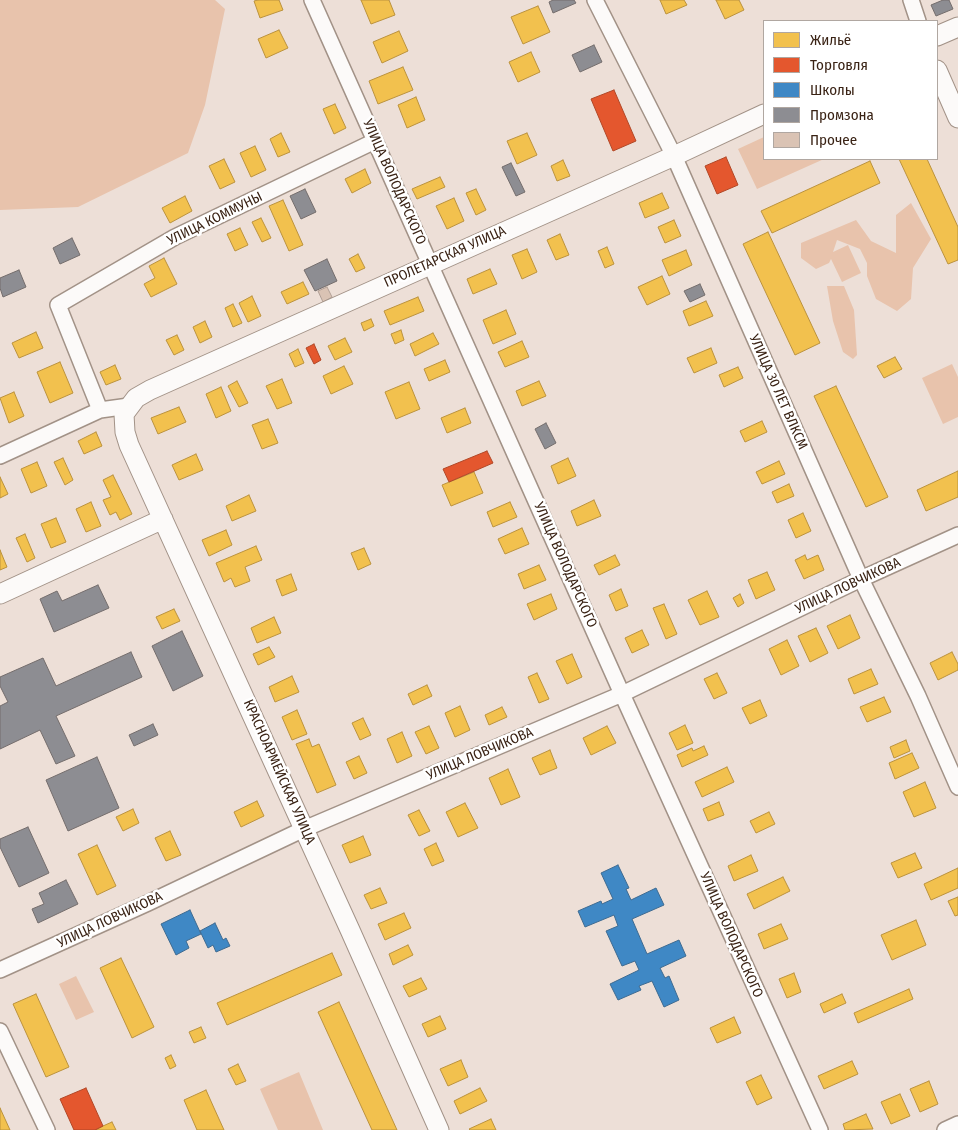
<!DOCTYPE html>
<meta charset="utf-8">
<style>
body{margin:0}
#map{position:relative;width:958px;height:1130px;overflow:hidden;background:#eddfd7;font-family:"Fira Sans Condensed",sans-serif}
canvas{display:block}
.legend{position:absolute;left:763px;top:20px;width:175px;height:140px;box-sizing:border-box;background:#fff;border:1px solid #b0a7a1;margin:0;padding:6px 9px;list-style:none;font-size:15px;color:#3a2315}
.legend li{display:flex;align-items:center;gap:10px;height:25px}
.legend b{width:25px;border:1px solid #b0a7a1}
</style>
<div id="map">
<canvas width="958" height="1130"></canvas>
<ul class="legend">
<li><b style="height:14px;background:#f2c14e"></b>Жильё</li>
<li><b style="height:14px;background:#e4572e"></b>Торговля</li>
<li><b style="height:14px;background:#3f88c5"></b>Школы</li>
<li><b style="height:14px;background:#8d8d92"></b>Промзона</li>
<li><b style="height:14px;background:#dac3b4"></b>Прочее</li>
</ul>
</div>
<script>
const ctx = document.querySelector('canvas').getContext('2d');
ctx.lineJoin = 'round';
function fill(path, color) { ctx.fillStyle = color; ctx.fill(path, 'evenodd'); }
const toPath = rows => new Path2D(rows.map(r => 'M' + r).join(''));
function strokePath(path, color, width, dash) { ctx.strokeStyle = color; ctx.lineWidth = width; ctx.lineCap = dash ? 'butt' : 'round'; ctx.setLineDash(dash || []); ctx.stroke(path); }
function write(font, color, halo, rows, align = 'center') {
  ctx.font = font + ' "Fira Sans Condensed",sans-serif'; ctx.lineWidth = 5; ctx.setLineDash([]); ctx.textBaseline = 'middle'; ctx.strokeStyle = halo; ctx.fillStyle = color; for (const [text, x, y, turn = 0] of rows) {
    ctx.save(); ctx.translate(x, y); ctx.rotate((+turn || 0) * Math.PI / 180); ctx.textAlign = isNaN(turn) ? turn : align; if (halo) ctx.strokeText(text, 0, 0); ctx.fillText(text, 0, 0); ctx.restore();
  }
}
fill(toPath([
 [0,0,215,0,225,9,205,105,188,153,78,207,0,210],
 [764,137,764,159,824,159,757,189,738,149],
 [911,203,931,239,913,268,911,299,897,311,876,299,867,276,867,263,860,249,837,240,833,252,848,245,861,273,842,282,831,259,829,263,816,269,801,258,801,243,856,220,871,241,896,253,896,215],
 [827,286,844,286,854,310,857,355,853,359,843,352,833,321],
 [952,364,958,377,958,417,943,424,922,378],
 [76,976,94,1012,76,1020,59,984],
 [299,1072,323,1130,278,1130,260,1089]
]), '#e8c3ac');
const homes = toPath([
 [258,0,279,0,283,10,260,18,254,1,258,0],
 [361,0,389,0,395,15,371,24,361,0],
 [660,0,684,0,687,5,666,14,660,0],
 [716,0,739,0,744,10,725,19,716,0],
 [538,6,550,32,523,44,511,17,538,6],
 [279,30,288,48,266,58,258,39,279,30],
 [399,31,408,51,382,63,373,42,399,31],
 [531,52,540,72,518,82,509,62,531,52],
 [403,67,413,90,378,104,369,81,403,67],
 [416,97,425,120,407,128,398,105,416,97],
 [335,104,346,128,334,134,323,109,335,104],
 [281,133,290,152,278,157,270,139,281,133],
 [527,133,537,155,517,164,507,141,527,133],
 [255,146,266,170,251,177,240,153,255,146],
 [224,159,235,182,220,189,209,166,224,159],
 [899,159,927,159,958,227,958,260,948,264,899,159],
 [563,160,570,176,557,181,551,166,563,160],
 [870,161,880,183,772,233,761,211,870,161],
 [365,169,371,183,352,193,345,179,365,169],
 [440,177,445,187,417,199,412,189,440,177],
 [476,189,486,210,476,215,466,193,476,189],
 [662,193,669,208,645,218,639,203,662,193],
 [185,196,192,211,170,223,162,208,185,196],
 [454,198,464,221,447,229,436,206,454,198],
 [283,200,303,245,289,251,269,206,283,200],
 [261,218,271,238,262,242,252,222,261,218],
 [674,220,681,236,665,243,658,227,674,220],
 [240,228,248,245,235,251,227,234,240,228],
 [768,232,820,343,795,355,743,244,768,232],
 [560,234,569,255,556,260,547,240,560,234],
 [607,247,614,264,605,268,598,251,607,247],
 [527,249,537,272,522,279,512,255,527,249],
 [686,250,692,265,669,276,662,260,686,250],
 [358,254,365,268,356,272,349,259,358,254],
 [164,258,177,284,151,297,144,284,155,278,149,266,164,258],
 [490,269,497,284,473,294,467,279,490,269],
 [662,276,670,294,647,305,638,287,662,276],
 [303,282,309,294,287,304,281,292,303,282],
 [252,296,261,316,248,322,239,303,252,296],
 [418,297,424,311,390,325,384,311,418,297],
 [706,301,713,316,689,326,683,311,706,301],
 [233,304,242,323,233,327,225,308,233,304],
 [506,310,516,334,493,344,483,320,506,310],
 [371,319,374,326,364,331,361,323,371,319],
 [205,321,212,337,200,343,193,327,205,321],
 [401,330,404,340,395,344,391,334,401,330],
 [36,332,43,348,19,358,12,343,36,332],
 [433,333,439,344,415,356,410,344,433,333],
 [177,335,184,350,174,355,166,340,177,335],
 [345,338,352,352,335,360,328,346,345,338],
 [522,341,529,357,505,367,498,352,522,341],
 [711,348,717,363,694,373,687,358,711,348],
 [298,349,304,363,295,367,289,354,298,349],
 [895,357,902,369,884,378,877,366,895,357],
 [445,360,450,372,429,381,424,369,445,360],
 [60,362,73,393,50,403,37,372,60,362],
 [115,365,121,379,106,385,100,372,115,365],
 [344,366,353,384,331,394,323,376,344,366],
 [738,367,743,378,724,387,719,375,738,367],
 [282,379,292,403,277,409,266,386,282,379],
 [237,381,248,403,239,407,228,386,237,381],
 [539,381,546,396,522,406,516,391,539,381],
 [409,382,420,409,396,419,385,392,409,382],
 [836,386,888,497,866,507,814,396,836,386],
 [221,387,231,411,216,418,206,394,221,387],
 [14,392,24,416,9,423,0,398,14,392],
 [179,407,186,422,158,434,151,418,179,407],
 [465,408,471,423,447,433,441,418,465,408],
 [268,419,278,443,262,449,252,425,268,419],
 [762,421,767,432,745,442,740,431,762,421],
 [96,432,102,446,84,454,78,441,96,432],
 [196,454,203,470,179,480,172,465,196,454],
 [63,458,73,480,65,485,54,462,63,458],
 [568,458,576,476,558,484,551,466,568,458],
 [779,461,785,474,762,484,756,472,779,461],
 [37,462,47,486,31,493,21,469,37,462],
 [958,471,958,497,926,511,917,490,958,471],
 [474,472,483,493,451,506,442,485,474,472],
 [113,475,132,514,120,520,116,512,110,515,103,500,111,497,103,480,113,475],
 [0,477,8,494,0,498,0,477],
 [789,484,794,496,777,503,772,492,789,484],
 [249,495,256,511,232,521,226,506,249,495],
 [594,500,601,516,577,526,571,511,594,500],
 [91,502,101,526,86,532,76,509,91,502],
 [510,502,517,517,493,527,487,512,510,502],
 [803,513,811,531,796,538,788,520,803,513],
 [56,518,66,542,51,548,41,524,56,518],
 [522,528,529,544,505,554,498,539,522,528],
 [226,530,232,545,209,556,202,540,226,530],
 [25,534,35,558,27,562,16,538,25,534],
 [256,546,262,560,245,567,250,581,235,587,231,578,224,582,216,563,256,546],
 [364,548,371,564,358,570,351,553,364,548],
 [0,550,7,567,0,570,0,550],
 [615,555,620,565,599,575,594,565,615,555],
 [805,555,807,560,818,555,824,570,804,579,795,560,805,555],
 [539,565,546,580,524,589,518,574,539,565],
 [767,572,775,590,756,599,748,580,767,572],
 [291,574,297,590,282,596,276,580,291,574],
 [621,589,628,606,616,611,609,595,621,589],
 [707,591,719,617,700,625,688,600,707,591],
 [551,594,557,609,534,620,527,604,551,594],
 [740,594,744,603,738,607,733,598,740,594],
 [664,604,677,634,666,639,653,608,664,604],
 [174,609,180,621,162,629,156,617,174,609],
 [850,615,860,638,838,649,827,626,850,615],
 [274,617,281,633,257,643,251,628,274,617],
 [816,628,828,653,810,662,798,636,816,628],
 [642,630,649,645,632,653,625,638,642,630],
 [787,640,799,666,781,675,769,649,787,640],
 [269,647,275,657,258,665,253,654,269,647],
 [952,652,958,664,958,670,938,680,930,663,952,652],
 [572,654,582,677,567,684,556,661,572,654],
 [871,669,878,684,854,694,848,679,871,669],
 [537,673,549,699,539,703,528,677,537,673],
 [717,673,727,693,714,699,704,679,717,673],
 [292,676,299,692,275,702,269,687,292,676],
 [427,685,432,696,413,705,408,694,427,685],
 [884,697,891,712,867,722,860,707,884,697],
 [760,700,767,716,750,724,742,708,760,700],
 [460,706,470,730,455,737,445,713,460,706],
 [502,707,507,717,489,725,485,715,502,707],
 [297,710,307,734,292,740,282,717,297,710],
 [363,718,371,735,360,740,352,723,363,718],
 [685,725,693,743,677,750,669,733,685,725],
 [429,726,439,748,426,754,415,732,429,726],
 [607,726,616,743,591,755,583,738,607,726],
 [402,732,412,756,397,763,387,739,402,732],
 [309,739,312,747,319,744,336,785,317,793,296,744,309,739],
 [906,740,910,751,894,758,890,747,906,740],
 [704,746,708,755,682,767,677,755,692,748,693,751,704,746],
 [550,750,557,768,540,775,532,758,550,750],
 [912,753,919,768,895,779,889,763,912,753],
 [359,756,367,773,354,779,346,762,359,756],
 [727,767,734,782,702,797,695,782,727,767],
 [508,769,520,797,501,805,489,778,508,769],
 [925,782,936,808,914,817,903,792,925,782],
 [257,801,264,816,241,827,234,812,257,801],
 [719,802,724,815,708,821,703,809,719,802],
 [465,803,478,828,458,837,446,812,465,803],
 [133,809,139,823,123,831,116,817,133,809],
 [419,810,430,831,419,836,408,815,419,810],
 [769,812,775,824,756,833,750,821,769,812],
 [170,831,181,855,166,861,155,838,170,831],
 [363,836,371,855,350,863,342,845,363,836],
 [436,843,444,861,432,866,424,849,436,843],
 [97,845,116,886,97,895,78,854,97,845],
 [915,853,922,868,898,878,891,863,915,853],
 [751,855,758,871,734,881,728,866,751,855],
 [958,868,958,888,931,900,924,884,958,868],
 [783,877,790,891,754,909,747,894,783,877],
 [380,888,387,903,371,909,364,895,380,888],
 [958,897,958,915,955,916,948,901,958,897],
 [404,913,411,928,385,940,378,924,404,913],
 [916,920,926,945,892,960,881,935,916,920],
 [781,924,788,939,764,949,758,934,781,924],
 [408,945,413,955,393,965,389,954,408,945],
 [332,953,342,975,227,1025,217,1003,332,953],
 [121,958,154,1027,132,1038,100,968,121,958],
 [794,973,801,992,787,998,779,979,794,973],
 [421,978,427,989,409,997,403,986,421,978],
 [909,989,913,999,858,1023,854,1013,909,989],
 [36,994,69,1067,46,1077,13,1004,36,994],
 [842,994,846,1003,824,1013,820,1004,842,994],
 [339,1002,345,1015,397,1130,372,1130,318,1012,339,1002],
 [440,1016,446,1029,428,1037,422,1024,440,1016],
 [734,1017,741,1033,717,1043,710,1028,734,1017],
 [201,1027,206,1038,194,1043,189,1032,201,1027],
 [171,1055,176,1066,170,1069,165,1058,171,1055],
 [461,1060,468,1077,448,1086,440,1069,461,1060],
 [852,1061,858,1074,824,1089,818,1076,852,1061],
 [238,1064,246,1081,236,1085,228,1069,238,1064],
 [761,1075,772,1098,757,1105,746,1082,761,1075],
 [929,1081,938,1104,920,1112,910,1089,929,1081],
 [480,1088,487,1101,460,1114,454,1101,480,1088],
 [206,1090,214,1108,224,1130,197,1130,184,1100,206,1090],
 [900,1094,910,1116,891,1124,881,1102,900,1094],
 [0,1108,10,1130,0,1130,0,1108],
 [866,1114,873,1129,845,1130,843,1124,866,1114],
 [491,1119,496,1130,470,1130,469,1129,491,1119],
 [112,1122,116,1130,95,1130,103,1126,112,1122]
]);
fill(homes, '#f2c14e');
strokePath(homes, '#bb923d', 1);
const shops = toPath([
 [614,90,636,141,613,151,591,99,614,90],
 [726,157,738,185,717,194,705,166,726,157],
 [314,344,321,360,314,364,306,348,314,344],
 [487,451,493,463,449,482,443,469,487,451],
 [86,1088,103,1126,95,1130,74,1130,60,1099,86,1088]
]);
fill(shops, '#e4572e');
strokePath(shops, '#b14726', 1);
const schools = toPath([
 [618,865,629,888,626,889,631,900,656,888,664,905,632,919,647,954,679,940,686,956,660,968,665,978,669,976,679,1000,664,1007,652,981,639,986,641,990,618,1000,610,984,639,970,635,961,622,966,606,931,618,926,614,915,585,927,578,911,601,901,602,904,613,899,601,873,618,865],
 [190,910,201,934,186,941,189,948,176,955,161,924,190,910],
 [215,923,223,940,226,938,230,946,216,952,213,945,208,948,200,931,215,923]
]);
fill(schools, '#3f88c5');
strokePath(schools, '#3e6a90', 1);
const industry = toPath([
 [553,0,574,0,576,3,553,13,549,2,553,0],
 [943,0,949,0,953,9,936,16,931,5,943,0],
 [594,45,602,62,580,72,572,55,594,45],
 [511,163,525,192,516,196,502,167,511,163],
 [305,189,316,212,301,219,290,196,305,189],
 [72,238,80,255,60,264,53,248,72,238],
 [327,259,337,281,315,291,304,270,327,259],
 [19,270,26,287,3,297,0,288,0,278,19,270],
 [700,284,705,295,690,302,684,291,700,284],
 [546,423,556,443,545,449,535,429,546,423],
 [98,585,109,608,54,632,40,599,57,591,62,601,98,585],
 [182,631,203,676,173,691,152,646,182,631],
 [131,652,142,677,56,716,75,756,56,764,40,730,0,749,0,706,8,702,0,686,0,677,43,658,56,686,131,652],
 [153,724,158,735,134,746,129,735,153,724],
 [97,757,119,808,68,831,46,780,97,757],
 [28,827,49,873,19,887,0,847,0,839,28,827],
 [66,880,78,904,38,923,32,909,44,904,39,893,66,880]
]);
fill(industry, '#8d8d92');
strokePath(industry, '#746d6c', 1);
const building = toPath([
 [327,287,332,297,323,302,318,291,327,287]
]);
fill(building, '#dac3b4');
strokePath(building, '#b09f95', 1);
const minor = toPath([
 [312,0,622,694,820,1130],
 [595,0,674,156,861,579,918,696,958,787],
 [911,0,918,21],
 [100,410,58,305,175,237,375,141],
 [0,456,100,410,129,406],
 [0,970,148,903,304,829,622,694,861,579,958,535],
 [0,1031,47,1130],
 [945,1130,958,1124]
]);
const tertiary = toPath([
 [937,36,958,27],
 [937,70,958,118],
 [0,594,163,519],
 [439,1130,350,930,129,445,125,432,124,414,136,398,150,390,674,156,764,114]
]);
strokePath(minor, '#a29287', 18);
strokePath(tertiary, '#a29287', 21);
strokePath(minor, '#fcfaf9', 15);
strokePath(tertiary, '#fcfaf9', 19);
write('14px', '#3a2315', '#fff', [
 ["УЛИЦА ВОЛОДАРСКОГО",394,182,66],
 ["УЛИЦА КОММУНЫ",215,219,-26],
 ["ПРОЛЕТАРСКАЯ УЛИЦА",445,257,-24],
 ["УЛИЦА 30 ЛЕТ ВЛКСМ",778,392,66],
 ["УЛИЦА ВОЛОДАРСКОГО",565,565,66],
 ["УЛИЦА ЛОВЧИКОВА",848,586,-25],
 ["УЛИЦА ЛОВЧИКОВА",480,754,-23],
 ["КРАСНОАРМЕЙСКАЯ УЛИЦА",279,772,66],
 ["УЛИЦА ЛОВЧИКОВА",110,920,-25],
 ["УЛИЦА ВОЛОДАРСКОГО",731,935,66]
]);
</script>
